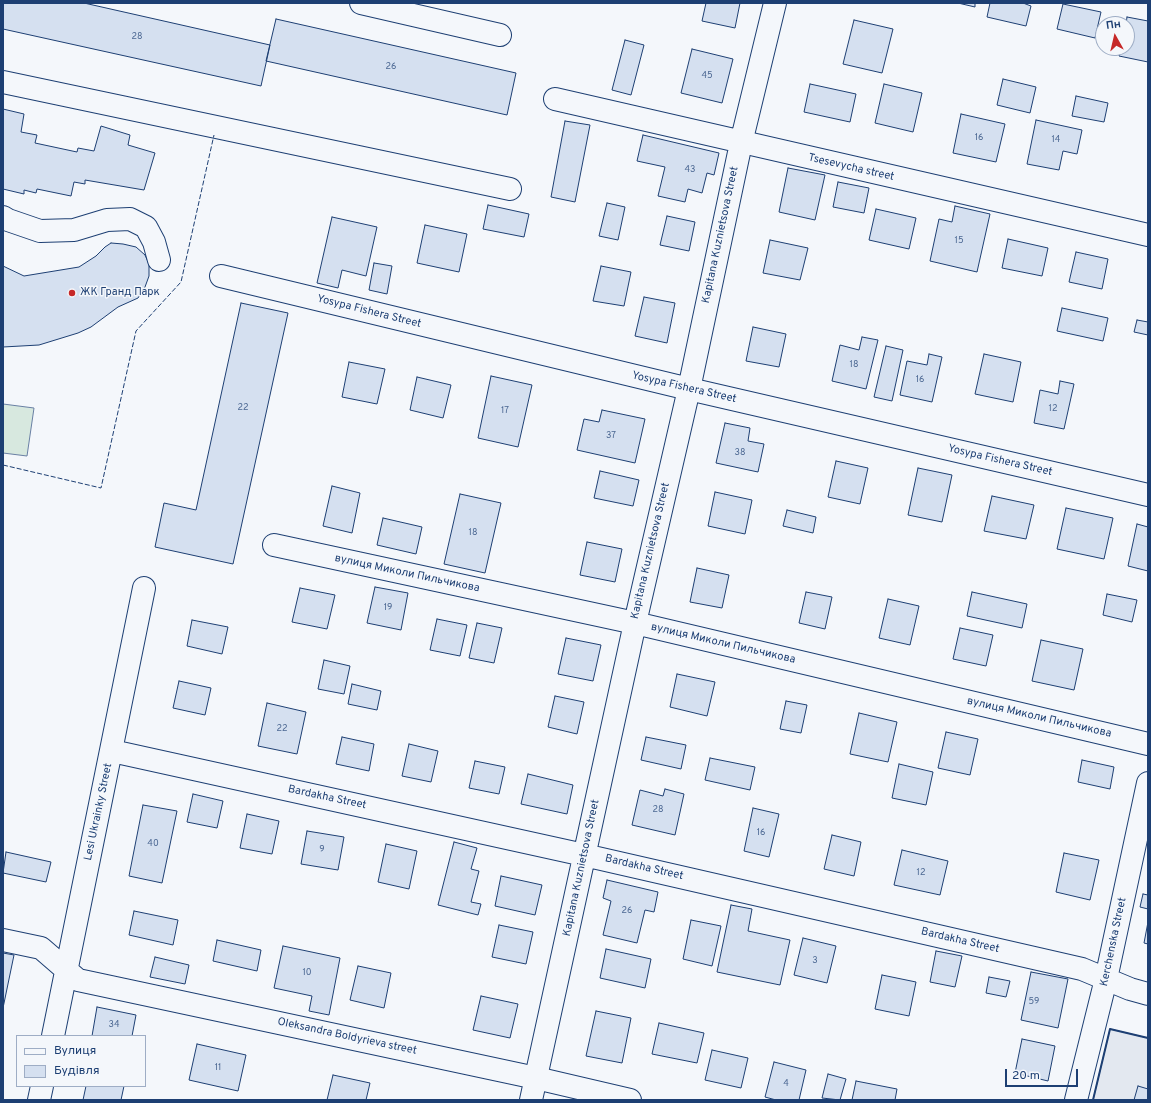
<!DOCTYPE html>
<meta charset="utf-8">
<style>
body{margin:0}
#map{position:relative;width:1151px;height:1103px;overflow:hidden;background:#f4f7fb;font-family:Overpass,sans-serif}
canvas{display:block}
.frame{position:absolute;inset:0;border:4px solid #1d3f73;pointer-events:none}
.legend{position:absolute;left:16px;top:1035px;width:130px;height:52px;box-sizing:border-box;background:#f4f7fb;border:1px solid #9eadc5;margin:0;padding:5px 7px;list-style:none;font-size:12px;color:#1d3f73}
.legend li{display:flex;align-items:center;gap:8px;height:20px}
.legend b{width:20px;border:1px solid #9eadc5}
.north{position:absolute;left:1095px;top:16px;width:40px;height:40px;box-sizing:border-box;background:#f4f7fb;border:1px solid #9eadc5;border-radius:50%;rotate:352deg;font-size:11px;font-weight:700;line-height:16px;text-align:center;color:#1d3f73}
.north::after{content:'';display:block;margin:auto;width:14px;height:18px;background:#c62828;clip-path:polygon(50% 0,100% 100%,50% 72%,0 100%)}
.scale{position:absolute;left:1005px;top:1069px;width:73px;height:18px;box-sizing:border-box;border:2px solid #1d3f73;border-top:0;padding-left:5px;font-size:12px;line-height:14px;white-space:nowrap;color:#1d3f73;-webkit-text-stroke:3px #f4f7fb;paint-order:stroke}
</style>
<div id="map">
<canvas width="1151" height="1103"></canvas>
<div class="frame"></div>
<ul class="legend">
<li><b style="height:5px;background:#f4f7fb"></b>Вулиця</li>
<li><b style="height:11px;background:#d5e0f0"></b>Будівля</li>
</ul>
<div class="north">Пн</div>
<div class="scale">20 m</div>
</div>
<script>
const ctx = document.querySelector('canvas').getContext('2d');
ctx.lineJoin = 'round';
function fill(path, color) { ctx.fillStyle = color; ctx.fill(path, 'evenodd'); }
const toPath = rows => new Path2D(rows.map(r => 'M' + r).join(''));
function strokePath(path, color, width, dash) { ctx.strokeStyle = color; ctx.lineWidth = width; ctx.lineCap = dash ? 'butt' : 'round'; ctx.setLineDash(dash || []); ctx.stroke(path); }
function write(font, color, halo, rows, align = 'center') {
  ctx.font = font + ' Overpass,sans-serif'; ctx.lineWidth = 3; ctx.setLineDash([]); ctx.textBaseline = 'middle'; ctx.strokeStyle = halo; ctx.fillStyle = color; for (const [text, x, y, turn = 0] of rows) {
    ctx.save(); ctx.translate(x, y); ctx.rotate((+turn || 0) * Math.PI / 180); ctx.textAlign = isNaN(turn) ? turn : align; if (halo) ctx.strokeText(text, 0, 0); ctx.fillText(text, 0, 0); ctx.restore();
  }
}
const green = toPath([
 [3,404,34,408,27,456,3,453,3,404]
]);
fill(green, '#d7e8df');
strokePath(green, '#687fa3', 1);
const parking = toPath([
 [1110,1029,1148,1038,1148,1100,1093,1100,1110,1029]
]);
fill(parking, '#e3e8f0');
strokePath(parking, '#687fa3', 1);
const building = toPath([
 [3,3,84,3,270,45,261,86,3,29,3,3],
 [706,3,740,3,735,28,702,21,706,3],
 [958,3,975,3,975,7,958,3],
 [990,3,1023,3,1031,6,1026,26,987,17,990,3],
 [1063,4,1101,12,1095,38,1057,29,1063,4],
 [1127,17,1148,21,1148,62,1119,56,1120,48,1127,48,1127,24,1126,24,1127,17],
 [276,19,516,73,507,115,266,61,276,19],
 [854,20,893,29,882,73,843,64,854,20],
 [625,40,644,45,631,95,612,90,625,40],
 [692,49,733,59,722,103,681,93,692,49],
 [1003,79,1036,87,1030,113,997,105,1003,79],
 [810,84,856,94,850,122,804,112,810,84],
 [884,84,922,93,913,132,875,123,884,84],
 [1076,96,1108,103,1104,122,1072,116,1076,96],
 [3,109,24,114,21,132,37,135,35,143,77,152,78,148,94,151,101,126,130,135,128,145,155,153,144,190,85,180,85,184,74,182,71,196,37,189,36,193,24,190,24,194,3,189,3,109],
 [961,114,1005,124,996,162,953,153,961,114],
 [1036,120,1082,130,1077,154,1063,151,1059,170,1027,164,1036,120],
 [565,121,590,125,575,202,551,197,565,121],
 [643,135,719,153,714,175,707,173,702,193,688,189,685,202,658,196,665,167,637,161,643,135],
 [788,168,825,175,815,220,779,212,788,168],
 [838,182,869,188,864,213,833,207,838,182],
 [607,203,625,207,618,240,599,236,607,203],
 [488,205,529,214,524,237,483,229,488,205],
 [955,206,990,214,977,272,930,261,939,219,952,222,955,206],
 [876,209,916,218,909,249,869,240,876,209],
 [667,216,695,222,689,251,660,245,667,216],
 [332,217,377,227,366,276,342,270,338,288,317,283,332,217],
 [425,225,467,234,459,272,417,263,425,225],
 [1008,239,1048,248,1042,276,1002,268,1008,239],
 [770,240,808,248,800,280,763,273,770,240],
 [111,243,123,244,136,247,145,255,149,264,149,276,145,287,138,298,118,307,91,327,78,333,39,345,3,347,3,266,24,276,79,267,96,256,105,247,111,243],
 [1076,252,1108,259,1102,289,1069,282,1076,252],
 [374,263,392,266,387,294,369,290,374,263],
 [601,266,631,272,624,306,593,301,601,266],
 [644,297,675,303,667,343,635,336,644,297],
 [241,303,288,313,233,564,155,547,164,503,196,510,241,303],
 [1062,308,1108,318,1103,341,1057,331,1062,308],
 [1137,320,1148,322,1148,335,1134,332,1137,320],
 [753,327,786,334,779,367,746,361,753,327],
 [862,337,878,340,866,389,832,381,840,345,859,350,862,337],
 [886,346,903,350,892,401,874,397,886,346],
 [929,354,942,357,932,402,900,395,907,361,927,365,929,354],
 [984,354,1021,362,1013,402,975,394,984,354],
 [349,362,385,369,377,404,342,397,349,362],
 [491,376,532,385,518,447,478,438,491,376],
 [417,377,451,385,443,418,410,410,417,377],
 [1060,381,1074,384,1064,429,1034,423,1040,390,1058,394,1060,381],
 [602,410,645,419,635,463,577,450,584,419,599,422,602,410],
 [725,423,750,428,748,441,764,444,758,472,716,463,725,423],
 [836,461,868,468,860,504,828,497,836,461],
 [918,468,952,475,942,522,908,515,918,468],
 [600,471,639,480,633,506,594,498,600,471],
 [332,486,360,493,352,533,323,526,332,486],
 [715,492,752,500,745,534,708,526,715,492],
 [460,494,501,503,485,573,444,564,460,494],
 [992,496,1034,505,1026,539,984,531,992,496],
 [1066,508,1113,518,1104,559,1057,549,1066,508],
 [787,510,816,517,813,533,783,526,787,510],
 [383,518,422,527,416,554,377,545,383,518],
 [1137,524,1148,527,1148,571,1128,566,1137,524],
 [587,542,622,549,615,582,580,575,587,542],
 [697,568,729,575,722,608,690,602,697,568],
 [375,587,408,593,401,630,367,623,375,587],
 [300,588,335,595,327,629,292,622,300,588],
 [806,592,832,597,825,629,799,623,806,592],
 [972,592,1027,604,1022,628,967,616,972,592],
 [1107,594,1137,600,1132,622,1103,615,1107,594],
 [888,599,919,606,910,645,879,638,888,599],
 [437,619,467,625,460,656,430,650,437,619],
 [192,620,228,627,222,654,187,646,192,620],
 [477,623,502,628,494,663,469,658,477,623],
 [960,628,993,635,986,666,953,659,960,628],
 [566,638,601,645,593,681,558,674,566,638],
 [1041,640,1083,649,1074,690,1032,681,1041,640],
 [324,660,350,666,344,694,318,689,324,660],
 [677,674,715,682,707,716,670,707,677,674],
 [179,681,211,688,205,715,173,708,179,681],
 [352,684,381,691,377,710,348,704,352,684],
 [555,696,584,702,577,734,548,727,555,696],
 [786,701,807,705,801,733,780,729,786,701],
 [267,703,306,712,297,754,258,746,267,703],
 [859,713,897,722,888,762,850,754,859,713],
 [946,732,978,739,970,775,938,768,946,732],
 [342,737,374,744,369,771,336,764,342,737],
 [646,737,686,745,681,769,641,760,646,737],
 [409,744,438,751,431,782,402,776,409,744],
 [710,758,755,767,750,790,705,780,710,758],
 [1082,760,1114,767,1110,789,1078,782,1082,760],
 [475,761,505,767,499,794,469,788,475,761],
 [899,764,933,772,926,805,892,798,899,764],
 [528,774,573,785,567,814,521,804,528,774],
 [665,789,684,794,675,835,632,825,640,790,663,796,665,789],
 [193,794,223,801,217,828,187,822,193,794],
 [143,805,177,811,162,883,129,876,143,805],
 [753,808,779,814,769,857,744,851,753,808],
 [247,814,279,821,272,854,240,848,247,814],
 [307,831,344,837,338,870,301,864,307,831],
 [832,835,861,842,854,876,824,869,832,835],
 [454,842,477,848,471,869,479,871,471,902,481,904,478,915,438,905,454,842],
 [386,844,417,851,409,889,378,882,386,844],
 [902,850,948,861,940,895,894,885,902,850],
 [6,852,51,862,46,882,3,873,6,852],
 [1064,853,1099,860,1090,900,1056,892,1064,853],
 [501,876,542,885,535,915,495,906,501,876],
 [607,880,658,892,654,912,645,910,637,943,603,935,611,901,603,898,607,880],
 [1143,894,1148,895,1148,909,1140,907,1143,894],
 [731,905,752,909,748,931,790,940,780,985,717,972,731,905],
 [134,911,178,920,173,945,129,935,134,911],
 [691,920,721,926,712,966,683,959,691,920],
 [1148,922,1148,944,1144,943,1148,922],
 [499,925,533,932,526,964,492,957,499,925],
 [803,938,836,946,827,983,794,975,803,938],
 [217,940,261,950,257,971,213,961,217,940],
 [283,946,340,958,329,1015,309,1011,312,996,274,988,283,946],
 [606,949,651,959,645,988,600,978,606,949],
 [936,951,962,956,955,987,930,982,936,951],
 [3,953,14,955,3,1008,3,953],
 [155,957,189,965,185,984,150,977,155,957],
 [358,966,391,973,384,1008,350,1000,358,966],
 [1031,972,1068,979,1058,1028,1021,1020,1031,972],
 [882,975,916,982,909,1016,875,1009,882,975],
 [989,977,1010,981,1006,997,986,993,989,977],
 [481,996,518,1004,510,1038,473,1030,481,996],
 [97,1007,136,1015,132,1036,92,1036,97,1007],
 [596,1011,631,1018,622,1063,586,1056,596,1011],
 [659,1023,704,1033,697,1063,652,1054,659,1023],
 [1022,1039,1055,1046,1048,1081,1015,1073,1022,1039],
 [197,1044,246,1055,238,1091,189,1080,197,1044],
 [712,1050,748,1058,741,1088,705,1080,712,1050],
 [774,1062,806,1070,799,1100,776,1100,765,1097,774,1062],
 [828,1074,846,1079,840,1100,822,1098,828,1074],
 [333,1075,370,1083,366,1100,327,1100,333,1075],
 [856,1081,897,1089,895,1100,852,1100,856,1081],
 [86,1086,124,1086,121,1100,83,1100,86,1086],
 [1138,1086,1148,1089,1148,1100,1134,1100,1138,1086]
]);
fill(building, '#d5e0f0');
strokePath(building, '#1d3f73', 1);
const minor = toPath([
 [361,3,500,35],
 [3,82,510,189],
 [555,99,1148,235],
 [3,217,8,220,40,231,74,230,107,220,130,219,146,227,154,242,159,260],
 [221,276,689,389,1148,495],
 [274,545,635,623,1148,744],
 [112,751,584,855,1082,969,1130,989,1148,994],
 [3,940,41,948,78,980,536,1078,630,1100],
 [53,1036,144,588],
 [39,1100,42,1086],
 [531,1100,635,623,689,389,741,143,775,3],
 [1076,1100,1106,979,1148,783]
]);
strokePath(minor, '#1d3f73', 24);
strokePath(minor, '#f4f7fb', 22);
strokePath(toPath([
 [3,465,101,488,136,331,181,282,214,135]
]), '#1d3f73', 1, [5, 2]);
strokePath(toPath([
 [1093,1100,1110,1029,1148,1038]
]), '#1d3f73', 2);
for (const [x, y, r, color] of [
 [72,293,4,"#c62828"]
]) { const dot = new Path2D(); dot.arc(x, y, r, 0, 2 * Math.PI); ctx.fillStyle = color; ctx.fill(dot); strokePath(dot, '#f4f7fb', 1.5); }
write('9px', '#4b6792', null, [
 ["28",137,37],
 ["26",391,67],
 ["45",707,76],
 ["16",979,138],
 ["14",1056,140],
 ["43",690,170],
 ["15",959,241],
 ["18",854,365],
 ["16",920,380],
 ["22",243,408],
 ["12",1053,409],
 ["17",505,411],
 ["37",611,436],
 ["38",740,453],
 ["18",473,533],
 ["19",388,608],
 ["22",282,729],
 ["28",658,810],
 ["16",761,833],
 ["40",153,844],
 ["9",322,850],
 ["12",921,873],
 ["26",627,911],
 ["3",815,961],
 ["10",307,973],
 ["59",1034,1002],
 ["34",114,1025],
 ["11",218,1068],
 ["4",786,1084]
]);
write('11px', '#1d3f73', '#f4f7fb', [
 ["Tsesevycha street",851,168,13],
 ["Kapitana Kuznietsova Street",721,235,-78],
 ["Yosypa Fishera Street",369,312,14],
 ["Yosypa Fishera Street",684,388,13],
 ["Yosypa Fishera Street",1000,461,13],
 ["Kapitana Kuznietsova Street",651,551,-77],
 ["вулиця Миколи Пильчикова",407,574,12],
 ["вулиця Миколи Пильчикова",723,644,13],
 ["вулиця Миколи Пильчикова",1039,718,13],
 ["Bardakha Street",327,798,12],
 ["Lesi Ukrainky Street",99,812,-78],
 ["Kapitana Kuznietsova Street",582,868,-78],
 ["Bardakha Street",644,868,13],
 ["Bardakha Street",960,941,13],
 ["Kerchenska Street",1114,942,-78],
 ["Oleksandra Boldyrieva street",347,1037,12]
]);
write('11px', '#1d3f73', '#f4f7fb', [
 ["ЖК Гранд Парк",80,293]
], 'left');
</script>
